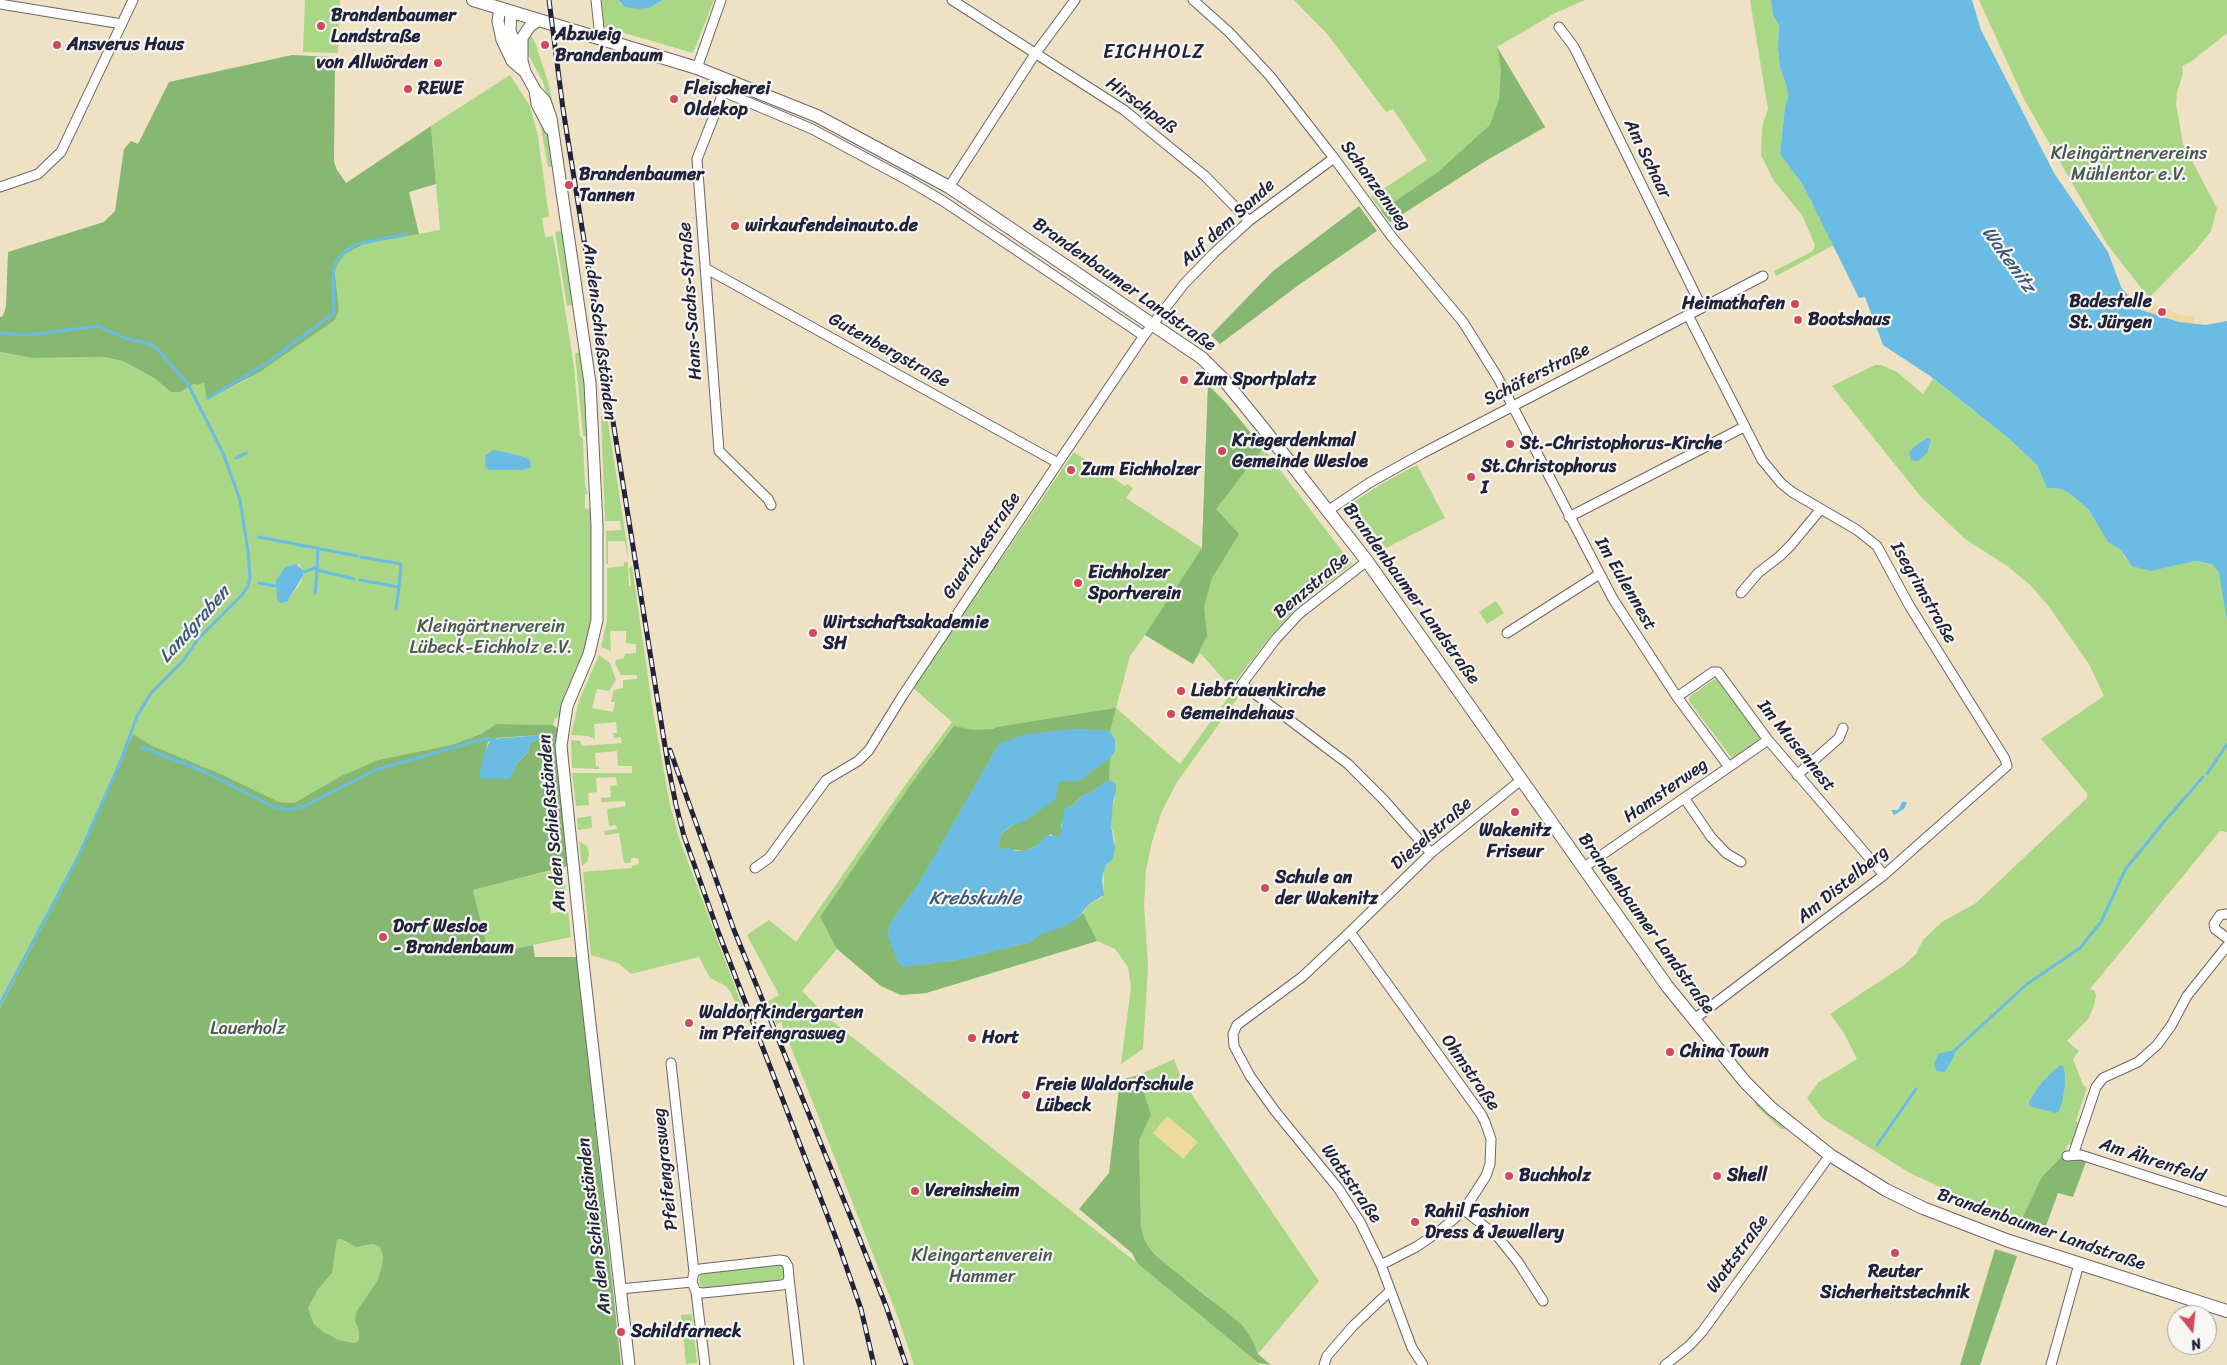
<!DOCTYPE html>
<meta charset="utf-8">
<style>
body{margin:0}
#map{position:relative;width:2227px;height:1365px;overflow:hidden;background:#efe1c4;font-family:Sriracha,sans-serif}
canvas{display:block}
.north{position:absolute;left:2167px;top:1305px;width:50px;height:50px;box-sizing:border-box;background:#f6f6f2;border:1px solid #a1a1a9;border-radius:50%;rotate:164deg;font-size:14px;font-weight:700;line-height:20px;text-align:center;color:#22223b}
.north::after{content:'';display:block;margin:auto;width:18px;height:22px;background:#d1495b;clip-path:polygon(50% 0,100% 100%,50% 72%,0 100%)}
</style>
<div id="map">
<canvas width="2227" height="1365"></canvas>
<div class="north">N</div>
</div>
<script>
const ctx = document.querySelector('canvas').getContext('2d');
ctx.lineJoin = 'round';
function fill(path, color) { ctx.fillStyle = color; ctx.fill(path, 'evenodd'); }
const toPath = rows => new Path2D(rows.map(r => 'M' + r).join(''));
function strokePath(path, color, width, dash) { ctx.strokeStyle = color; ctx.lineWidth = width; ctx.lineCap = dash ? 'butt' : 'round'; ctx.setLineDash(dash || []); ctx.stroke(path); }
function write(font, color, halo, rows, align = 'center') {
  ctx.font = font + ' Sriracha,sans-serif'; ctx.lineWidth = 4.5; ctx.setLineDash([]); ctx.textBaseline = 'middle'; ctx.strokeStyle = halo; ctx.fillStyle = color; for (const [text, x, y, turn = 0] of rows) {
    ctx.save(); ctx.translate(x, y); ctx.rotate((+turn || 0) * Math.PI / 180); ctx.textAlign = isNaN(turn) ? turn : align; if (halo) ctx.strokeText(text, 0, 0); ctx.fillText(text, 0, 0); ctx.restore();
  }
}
fill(toPath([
 [305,0,340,0,338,53,303,52],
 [602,0,618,0,621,4,639,9,649,8,663,0,714,0,693,53,604,27],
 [1294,0,1585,0,1555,13,1497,47,1545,127,1487,160,1390,222,1371,197,1427,160,1393,109,1386,112,1328,35],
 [1750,0,1771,0,1773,15,1779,25,1778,48,1780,67,1787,88,1788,98,1785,106,1780,154,1802,184,1834,245,1776,276,1774,271,1813,251,1815,245,1802,215,1774,181,1761,155,1762,127,1768,109],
 [1979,0,2227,0,2227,33,2192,61,2182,66,2183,74,2177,92,2176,104,2183,144,2217,208,2211,231,2197,249,2149,298,2107,244,2024,99],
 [529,33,535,42,548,82,552,101,549,103,543,82,526,50,525,42],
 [510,75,530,106,538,136,549,217,542,218,545,237,553,236,557,258,574,367,580,436,583,439,585,486,588,494,585,494,585,509,591,509,593,611,588,641,567,689,559,717,555,718,553,725,496,724,481,734,452,746,378,760,341,776,294,803,279,802,221,774,153,746,133,734,79,857,0,1008,0,352,32,358,104,357,123,361,154,378,171,392,180,392,193,384,196,385,204,383,208,399,244,381,335,320,339,310,335,273,337,265,345,253,364,244,440,230,431,126],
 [299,564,304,572,301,582,287,602,280,603,277,599,277,590,280,575,284,568],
 [540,122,544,126,548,137,553,166,548,167],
 [563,231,575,304,567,306,555,232],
 [582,352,589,434,586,437,583,435,575,353],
 [1875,365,1881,365,1897,372,1923,394,1933,379,2007,437,2037,465,2047,488,2061,489,2069,493,2088,509,2108,542,2121,550,2126,559,2179,564,2195,561,2212,564,2219,573,2224,593,2227,621,2227,832,2220,831,2090,989,2094,990,2096,995,2094,1006,2088,1019,2067,1041,2079,1051,2073,1059,2083,1085,2087,1088,2076,1121,2080,1123,2073,1143,2067,1145,2065,1153,2022,1219,1962,1197,1910,1173,1822,1118,1807,1098,1819,1082,1857,1059,1844,1033,1830,1014,1903,966,1916,954,1923,940,1942,922,1976,903,2087,798,2087,793,2041,739,2104,696,2089,664,2047,604,2029,584,2006,565,1965,539,1921,497,1832,386],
 [2065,1073,2063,1099,2029,1101,2042,1082],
 [1208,385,1227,404,1263,448,1352,564,1299,605,1269,638,1234,683,1227,683,1200,653,1193,664,1145,635,1130,656,1116,708,1180,764,1235,688,1242,692,1177,782,1161,813,1152,842,1146,870,1144,905,1148,967,1143,1049,1121,1064,1131,987,1128,967,1115,949,1097,941,926,993,901,995,881,986,837,949,802,991,832,1021,1137,1263,1260,1365,914,1365,899,1320,781,1022,776,1024,767,1002,779,995,747,935,769,920,796,942,906,784,952,722,910,685,995,556,1001,559,1074,452,1125,486,1127,484,1133,488,1126,498,1202,548],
 [1109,781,1116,783,1116,792,1111,813,1111,826,1115,839,1113,859,1107,864,1104,871,1103,897,1088,905,1083,913,965,805,1038,845,1077,800],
 [607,415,627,545,629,586,631,586,629,568,632,566,652,705,670,805,679,838,744,1011,739,1011,731,993,726,986,710,978,699,957,631,974,618,963,591,955,583,872,632,868,632,866,639,864,638,858,631,858,631,863,624,863,619,833,605,835,604,831,617,829,616,825,609,826,607,809,626,806,625,801,601,802,601,798,611,797,610,786,617,785,616,777,596,778,597,792,588,793,589,805,576,806,572,773,632,773,632,766,618,766,617,751,595,753,596,766,599,766,599,769,572,768,571,740,580,741,582,746,622,743,621,737,614,738,613,733,617,733,616,722,594,724,595,739,588,736,571,735,579,701,599,655,610,663,616,680,609,691,597,689,592,708,613,712,615,702,611,702,614,690,623,688,623,680,637,679,637,675,621,675,615,664,616,660,624,658,625,654,636,653,636,644,626,643,626,631,610,631,611,651,601,647,607,621,607,568,624,566,624,562,628,562,625,541,608,541,608,564,606,564,606,531,621,530,620,521,605,521,601,416],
 [1417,465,1445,518,1386,548,1352,503,1383,483],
 [1496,601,1504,613,1487,624,1479,612],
 [1715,679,1719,680,1760,736,1760,740,1734,758,1731,757,1689,701,1690,696],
 [591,816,592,828,578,830,577,818],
 [579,841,587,846,589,855,587,862,582,866],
 [563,868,567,903,550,906,551,913,568,911,571,937,509,950,486,947,473,890],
 [1174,1059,1182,1080,1319,1281,1258,1354,1253,1341,1207,1296,1154,1254,1145,1241,1141,1228,1139,1141,1151,1115,1139,1075],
 [1755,1101,1785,1127,1785,1129,1781,1129,1755,1105],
 [340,1239,346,1243,364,1246,373,1244,380,1247,383,1257,381,1270,377,1281,356,1312,355,1321,359,1331,359,1340,355,1343,339,1340,325,1333,314,1324,308,1308,317,1289,332,1273,337,1240],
 [780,1264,784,1268,785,1277,782,1281,705,1289,700,1285,699,1280,701,1273],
 [692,1314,697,1363,686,1364,681,1315]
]), '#a9d785');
fill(toPath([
 [1497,47,1545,127,1487,160,1390,222,1381,211,1438,172,1490,125,1499,99,1501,70],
 [292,55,334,57,335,58,334,162,337,170,346,183,431,126,436,184,409,192,419,234,364,244,345,254,337,265,335,273,339,310,335,320,261,371,207,400,204,383,197,385,193,384,180,392,171,392,154,378,123,361,104,357,32,358,0,352,0,317,3,316,6,306,8,252,104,222,115,211,124,149,131,141,138,144,169,82],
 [1359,206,1377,231,1300,284,1220,344,1211,335,1273,271],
 [1208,385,1227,404,1263,448,1216,509,1239,534,1212,578,1204,606,1207,636,1193,664,1145,635,1202,548],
 [1116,708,1110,731,1074,729,999,744,919,883,889,925,888,935,903,967,958,960,1031,942,1041,934,1077,919,1083,913,1097,941,926,993,901,995,881,986,837,949,820,917,909,787,954,726,973,730,993,729,997,727],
 [496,724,553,725,557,728,557,746,568,866,473,890,487,947,509,950,533,945,535,957,577,957,621,1365,0,1365,0,1008,79,857,133,734,153,746,221,774,279,802,294,803,341,776,378,760,452,745,481,734],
 [541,735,541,738,530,743,528,752,516,764,514,772,481,769,488,742,497,738],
 [340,1239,356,1247,373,1244,380,1247,383,1257,381,1270,377,1281,356,1312,355,1321,359,1331,359,1340,355,1343,339,1340,325,1333,314,1324,308,1308,318,1289,332,1273,337,1240],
 [1110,758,1109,780,1090,793,1083,795,1072,806,1068,807,1061,825,1062,831,1060,837,1055,837,1050,834,1038,845,1025,851,1000,849,998,845,1003,832,1017,823,1059,783,1063,781,1079,781],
 [1139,1075,1151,1115,1139,1141,1141,1228,1145,1241,1154,1254,1242,1325,1253,1341,1258,1354,1271,1365,1258,1363,1137,1263,1132,1253,1079,1209,1109,1173,1120,1080],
 [2065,1153,2086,1162,2073,1197,2058,1193,2046,1226,2022,1219,2042,1177],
 [1995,1249,2017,1256,1980,1365,1960,1365]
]), '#86b872');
fill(toPath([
 [2150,300,2162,308,2181,315,2194,316,2193,324,2179,322,2141,310],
 [1167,1116,1198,1142,1183,1159,1153,1133]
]), '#eeda9e');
fill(toPath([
 [618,0,663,0,649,8,639,9,625,7],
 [1771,0,1972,0,1981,30,2054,173,2108,252,2121,287,2141,310,2179,322,2206,325,2227,321,2227,621,2219,573,2212,564,2195,561,2150,571,2132,566,2121,550,2108,542,2088,509,2069,493,2061,489,2047,488,2037,465,2007,437,1930,376,1883,345,1865,297,1859,298,1811,201,1802,184,1780,154,1785,106,1788,98,1787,88,1780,67,1778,48,1779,25,1773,15],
 [1928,438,1931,440,1927,453,1918,461,1911,460,1909,454,1910,451,1919,443],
 [494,450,521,456,530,460,531,467,523,470,489,470,485,466,486,455],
 [296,564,303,570,303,576,287,602,280,603,277,599,276,581,284,568],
 [1074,729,1110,731,1115,740,1115,751,1110,758,1079,781,1063,781,1059,783,1055,800,1025,821,1011,826,1003,832,998,845,1000,849,1009,848,1015,851,1025,851,1038,845,1046,835,1060,837,1064,809,1072,806,1083,795,1090,793,1109,780,1116,783,1116,792,1113,802,1111,826,1115,848,1113,859,1107,864,1104,871,1102,880,1104,895,1088,905,1077,919,1061,928,1041,934,1031,942,958,960,903,967,898,962,888,936,889,925,919,883,999,744,1026,734],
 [541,735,542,738,530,743,528,752,516,764,514,772,509,779,482,779,479,776,485,751,491,739],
 [1903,801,1907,803,1904,809,1894,815,1891,810,1898,810],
 [1950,1051,1954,1051,1955,1054,1947,1069,1944,1072,1937,1071,1934,1065,1938,1054],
 [2060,1065,2063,1066,2065,1073,2065,1084,2063,1099,2059,1111,2056,1113,2029,1106,2029,1101,2042,1082]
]), '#6abce5');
strokePath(toPath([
 [0,333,30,335,98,326,125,338,150,344,157,349,188,384,223,453,240,500,248,551,250,578,248,586,242,595,198,639,183,661,151,693,137,716,121,760,78,857,0,1004],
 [208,398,267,363,334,313,333,274,335,264,344,252,357,244,407,234],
 [236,458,246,453],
 [259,537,357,556],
 [318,548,317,570,354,579],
 [361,557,401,564,399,587],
 [304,572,315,568,317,570,315,594],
 [360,580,399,587,396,609],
 [259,583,275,586],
 [142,747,205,772,274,807,290,810,305,806,375,770,484,739,491,739],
 [2207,774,2227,744],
 [1954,1051,2027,984,2080,948,2101,922,2125,870,2163,823,2203,777],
 [1877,1145,1916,1089]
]), '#6abce5', 3);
const minor = toPath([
 [952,0,1124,110,1205,176,1249,221],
 [1193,0,1229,32,1270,76,1334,158,1392,237,1463,322,1498,378,1613,599,1677,697,1729,767],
 [0,4,122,24],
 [1559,27,1574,47,1702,308],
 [596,38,599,28,596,0],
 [697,68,721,0],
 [725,88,697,159,719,451,768,499,771,505],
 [724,92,812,129,909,181,943,201,1144,336],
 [0,187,38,174,61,152,133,0],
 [949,187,1035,54,1075,0],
 [705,268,1058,463],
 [1688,315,1762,460,1781,483,1792,492,1857,530,1877,546,1909,605,2005,759,2007,766,1884,875,1693,1020],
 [1329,510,1369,483,1421,454,1763,276],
 [1569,517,1744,427],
 [1367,561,1299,614,1275,640,1242,684,1348,764,1383,799,1431,853],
 [1741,593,1758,573,1780,556,1791,545,1820,510],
 [1507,633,1598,575],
 [1677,697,1713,672,1718,672,1768,740,1884,875],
 [1797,775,1839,738,1843,728],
 [1685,799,1711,837,1726,853,1741,862],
 [755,868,769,858,826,780,858,761,869,750,903,695,1058,463,1143,337,1184,284,1214,253,1249,221,1334,158],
 [1583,868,1768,740],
 [2227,914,2220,915,2214,924,2215,929,2227,938],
 [1350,932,1481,1114,1485,1122,1491,1139,1490,1164,1486,1176,1464,1210,1441,1230,1416,1247,1381,1265],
 [671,1063,694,1272],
 [2073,1155,2096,1087,2103,1078,2138,1062,2157,1045,2171,1026,2187,996,2227,946],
 [2067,1156,2081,1155,2227,1202],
 [1464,1210,1498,1237,1518,1262,1543,1301],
 [780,1260,785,1261,788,1266,789,1278,787,1283,782,1285,703,1293,696,1292,692,1282,694,1272,700,1269,780,1260],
 [789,1278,799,1365],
 [620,1289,692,1282],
 [696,1292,705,1365],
 [1324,1365,1327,1356,1353,1326,1390,1291],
 [1423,1365,1412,1348,1381,1265,1360,1222,1338,1188,1275,1111,1250,1076,1234,1046,1233,1034,1237,1025,1302,977,1350,932,1431,853,1521,780],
 [1665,1365,1689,1346,1702,1332,1830,1155],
 [2051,1365,2079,1264]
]);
const tertiary = toPath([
 [500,8,498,21,502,40,512,61,525,72],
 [511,12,510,31,520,55],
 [539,20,530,26,522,38,522,61,525,72,535,90,545,101,551,118,590,383,597,526,597,620,589,654,567,706,561,746,584,971,629,1365],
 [535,90,537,104,550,129]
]);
const secondary = toPath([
 [473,0,697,68,817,116,949,187,1202,358,1224,380,1263,428,1367,561,1667,986,1745,1082,1771,1108,1830,1155,1886,1190,1923,1208,2009,1241,2227,1311]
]);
strokePath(minor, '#6a656b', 11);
strokePath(tertiary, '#6a656b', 13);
strokePath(secondary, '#6a656b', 14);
strokePath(minor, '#fff', 9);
strokePath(tertiary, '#fff', 11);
strokePath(secondary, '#fff', 12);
const rail = toPath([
 [549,0,563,109,668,765,676,805,684,836,719,934,839,1246,861,1309,874,1365],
 [670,750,734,930,860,1240,886,1306,906,1365]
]);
strokePath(rail, '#22223b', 5);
strokePath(rail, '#f6f6f2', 3, [9]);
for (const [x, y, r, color] of [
 [321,26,5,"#d1495b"],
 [57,45,5,"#d1495b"],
 [545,45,5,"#d1495b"],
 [438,63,5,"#d1495b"],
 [408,89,5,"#d1495b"],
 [674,99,5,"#d1495b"],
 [569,185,5,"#d1495b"],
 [735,226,5,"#d1495b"],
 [1795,304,5,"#d1495b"],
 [2162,312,5,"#d1495b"],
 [1798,320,5,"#d1495b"],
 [1184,380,5,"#d1495b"],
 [1510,444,5,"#d1495b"],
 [1222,451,5,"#d1495b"],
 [1071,470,5,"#d1495b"],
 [1471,477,5,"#d1495b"],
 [1078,583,5,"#d1495b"],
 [813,633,5,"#d1495b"],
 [1181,691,5,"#d1495b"],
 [1171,714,5,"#d1495b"],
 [1515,812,5,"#d1495b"],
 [1265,888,5,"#d1495b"],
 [383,937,5,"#d1495b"],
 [689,1023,5,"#d1495b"],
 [972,1038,5,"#d1495b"],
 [1670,1052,5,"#d1495b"],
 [1026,1095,5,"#d1495b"],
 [1509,1176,5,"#d1495b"],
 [1717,1176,5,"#d1495b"],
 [915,1191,5,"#d1495b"],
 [1415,1222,5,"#d1495b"],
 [1895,1253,5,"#d1495b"],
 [621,1332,5,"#d1495b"]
]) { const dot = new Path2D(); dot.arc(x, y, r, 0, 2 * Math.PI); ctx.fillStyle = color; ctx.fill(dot); strokePath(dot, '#f6f6f2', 2); }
write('bold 18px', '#22223b', '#f6f6f2', [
 ["Brandenbaumer",331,16],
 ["Landstraße",331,37],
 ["Abzweig",555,35],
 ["Brandenbaum",555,56],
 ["Ansverus Haus",67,45],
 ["von Allwörden",428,63,"right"],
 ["REWE",418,89],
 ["Fleischerei",684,89],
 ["Oldekop",684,110],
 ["Brandenbaumer",579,175],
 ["Tannen",579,196],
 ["wirkaufendeinauto.de",745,226],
 ["Badestelle",2152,302,"right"],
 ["St. Jürgen",2152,323,"right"],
 ["Heimathafen",1785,304,"right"],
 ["Bootshaus",1808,320],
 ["Zum Sportplatz",1194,380],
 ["Kriegerdenkmal",1232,441],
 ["Gemeinde Wesloe",1232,462],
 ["St.-Christophorus-Kirche",1520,444],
 ["St.Christophorus",1481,467],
 ["I",1481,488],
 ["Zum Eichholzer",1081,470],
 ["Eichholzer",1088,573],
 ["Sportverein",1088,594],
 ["Wirtschaftsakademie",823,623],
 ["SH",823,644],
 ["Liebfrauenkirche",1191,691],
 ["Gemeindehaus",1181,714],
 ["Wakenitz",1515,831,"center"],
 ["Friseur",1515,852,"center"],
 ["Schule an",1275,878],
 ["der Wakenitz",1275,899],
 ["Dorf Wesloe",393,927],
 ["- Brandenbaum",393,948],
 ["Waldorfkindergarten",699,1013],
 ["im Pfeifengrasweg",699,1034],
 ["Hort",982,1038],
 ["China Town",1680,1052],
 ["Freie Waldorfschule",1036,1085],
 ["Lübeck",1036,1106],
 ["Buchholz",1519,1176],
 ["Shell",1727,1176],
 ["Vereinsheim",925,1191],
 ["Rahil Fashion",1425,1212],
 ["Dress & Jewellery",1425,1233],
 ["Reuter",1895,1272,"center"],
 ["Sicherheitstechnik",1895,1293,"center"],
 ["Schildfarneck",631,1332]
], 'left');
write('18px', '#22223b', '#f6f6f2', [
 ["Hirschpaß",1141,106,36],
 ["Am Schaar",1647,159,64],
 ["Schanzenweg",1375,186,54],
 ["Auf dem Sande",1228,223,-42],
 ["Brandenbaumer Landstraße",1124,285,35],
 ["Hans-Sachs-Straße",691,301,-94],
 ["An den Schießständen",599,332,83],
 ["Gutenbergstraße",889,351,29],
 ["Schäferstraße",1537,375,-27],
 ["Guerickestraße",982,546,-56],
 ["Im Eulennest",1625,584,60],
 ["Benzstraße",1312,586,-40],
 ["Isegrimstraße",1923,593,60],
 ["Brandenbaumer Landstraße",1411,594,54],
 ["Im Musennest",1796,746,51],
 ["Hamsterweg",1666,791,-35],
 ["An den Schießständen",553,823,-95],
 ["Dieselstraße",1432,834,-41],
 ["Am Distelberg",1843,885,-39],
 ["Brandenbaumer Landstraße",1646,924,54],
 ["Ohmstraße",1470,1073,55],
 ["Am Ährenfeld",2152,1161,18],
 ["Pfeifengrasweg",666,1169,-96],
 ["Wattstraße",1351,1184,55],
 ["An den Schießständen",595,1226,-97],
 ["Brandenbaumer Landstraße",2041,1230,19],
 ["Wattstraße",1738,1254,-54]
]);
write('18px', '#4a5851', '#f6f6f2', [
 ["Kleingärtnervereins",2129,154],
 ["Mühlentor e.V.",2129,175],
 ["Kleingärtnerverein",491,627],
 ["Lübeck-Eichholz e.V.",491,648],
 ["Lauerholz",248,1029],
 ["Kleingartenverein",982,1256],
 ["Hammer",982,1277]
]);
write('italic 19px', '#3b5876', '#f6f6f2', [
 ["Wakenitz",2008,260,54],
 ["Landgraben",195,625,-48],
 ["Krebskuhle",975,899]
]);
ctx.letterSpacing = '1px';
write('20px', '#22223b', '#f6f6f2', [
 ["EICHHOLZ",1154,53]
]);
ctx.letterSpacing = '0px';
</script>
